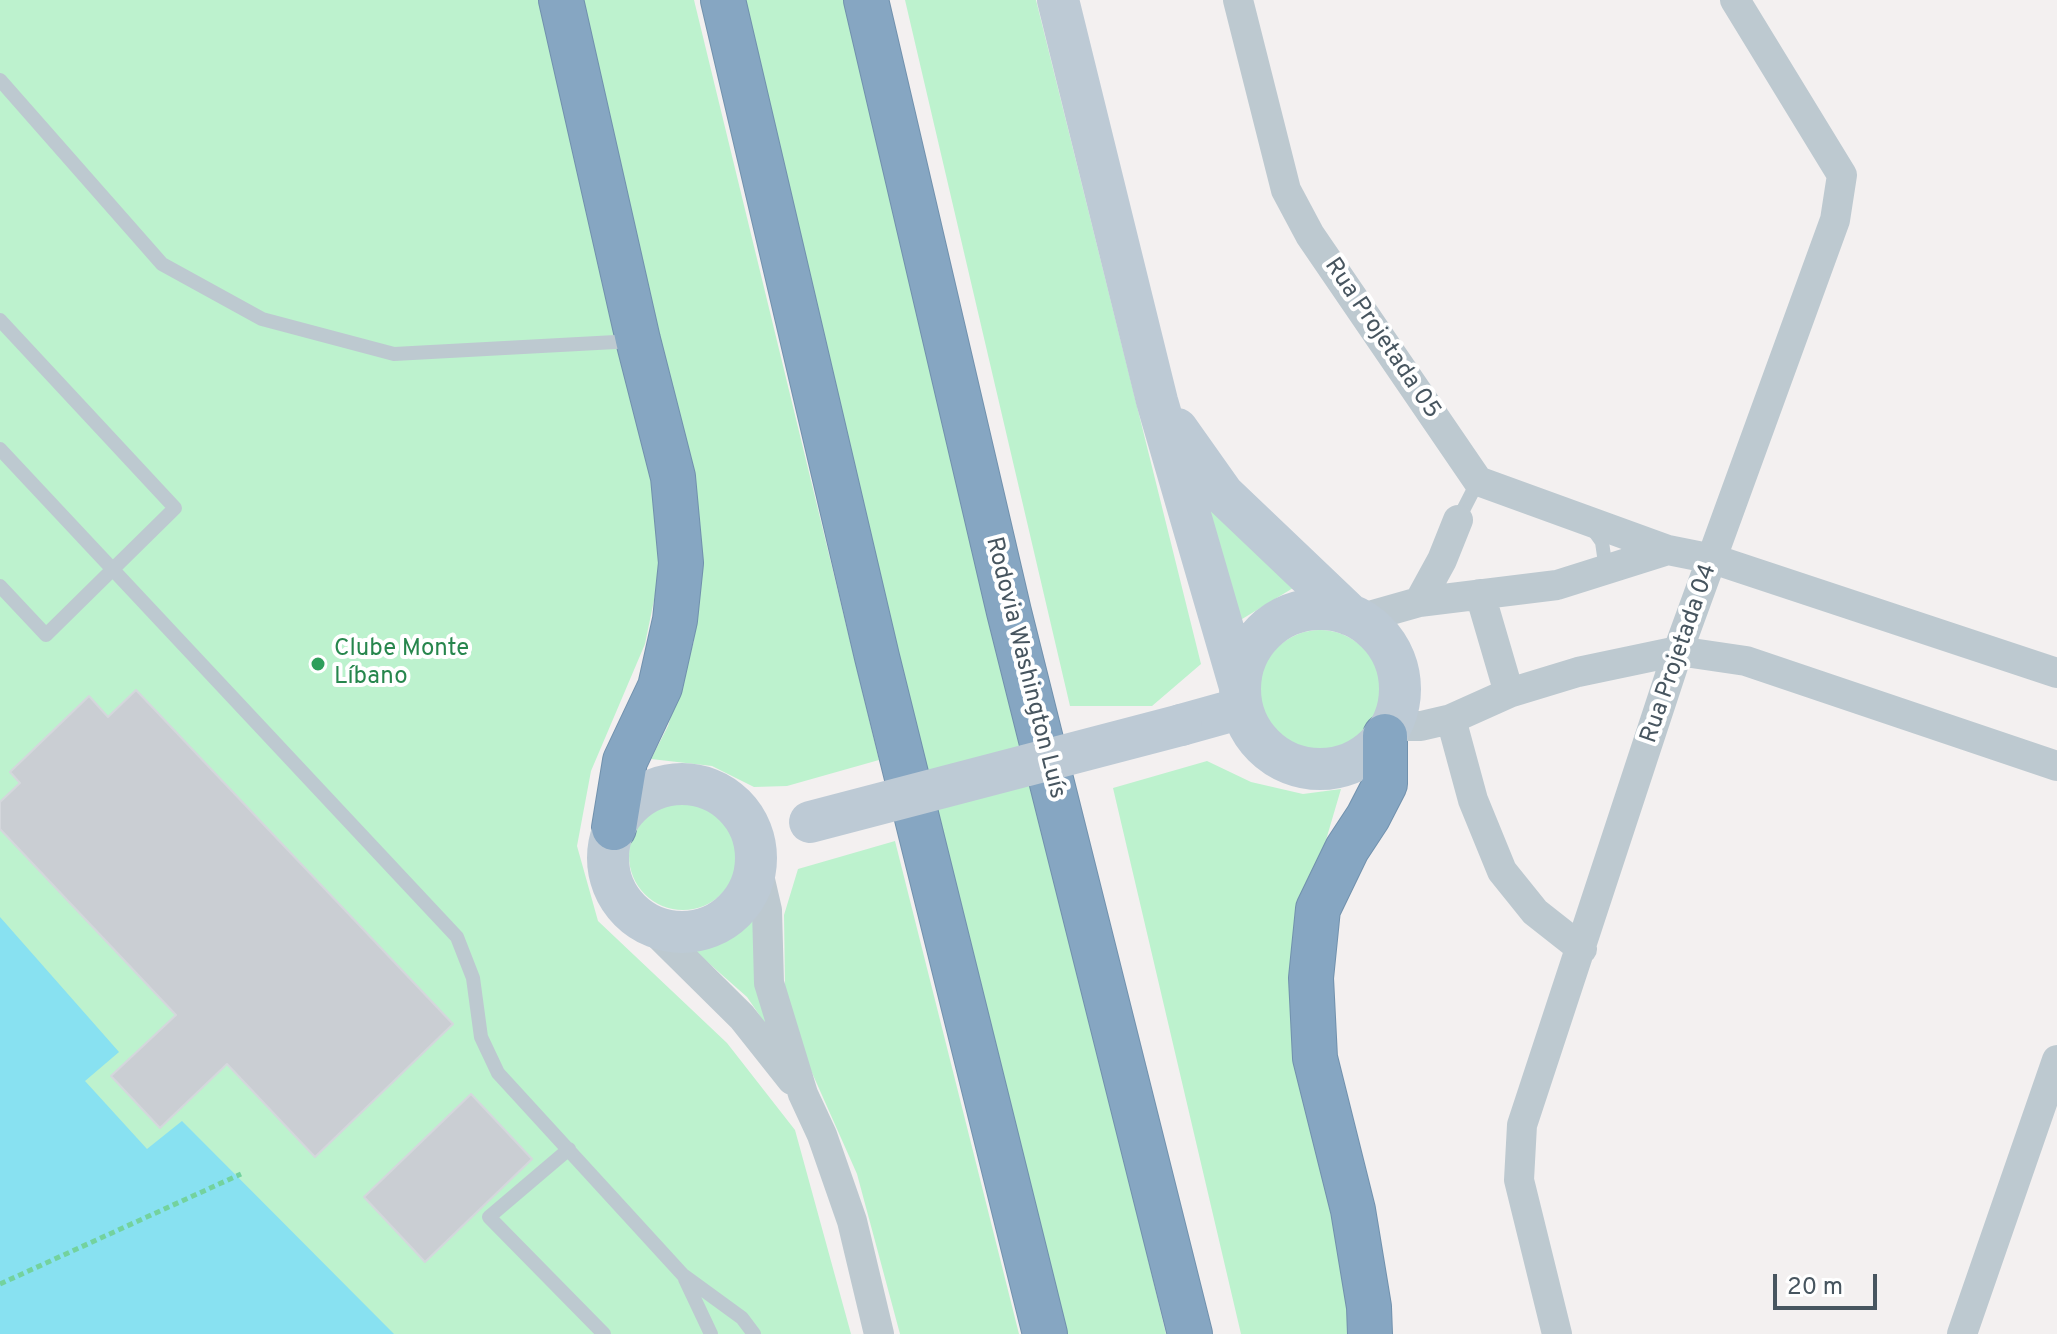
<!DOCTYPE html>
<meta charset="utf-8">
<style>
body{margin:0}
#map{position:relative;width:2057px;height:1334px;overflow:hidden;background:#f3f0f0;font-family:Overpass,sans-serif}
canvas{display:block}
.scale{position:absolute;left:1773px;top:1274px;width:104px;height:36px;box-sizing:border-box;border:4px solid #47555f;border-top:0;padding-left:10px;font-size:24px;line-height:28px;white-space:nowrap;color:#47555f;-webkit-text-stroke:6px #fff;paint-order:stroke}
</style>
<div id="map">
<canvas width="2057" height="1334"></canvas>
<div class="scale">20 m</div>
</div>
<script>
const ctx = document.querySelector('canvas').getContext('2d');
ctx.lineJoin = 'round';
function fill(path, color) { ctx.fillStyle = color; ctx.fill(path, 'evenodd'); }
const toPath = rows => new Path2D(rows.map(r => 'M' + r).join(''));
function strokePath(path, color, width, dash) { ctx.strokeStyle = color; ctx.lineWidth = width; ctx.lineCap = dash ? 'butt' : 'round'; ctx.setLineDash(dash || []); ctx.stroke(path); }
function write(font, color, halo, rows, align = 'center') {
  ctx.font = font + ' Overpass,sans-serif'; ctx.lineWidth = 8; ctx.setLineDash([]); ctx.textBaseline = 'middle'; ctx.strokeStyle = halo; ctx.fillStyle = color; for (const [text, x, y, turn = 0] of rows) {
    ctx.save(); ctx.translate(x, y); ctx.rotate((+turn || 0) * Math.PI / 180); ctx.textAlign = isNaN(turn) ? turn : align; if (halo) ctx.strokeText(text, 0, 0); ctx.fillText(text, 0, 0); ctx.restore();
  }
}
fill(toPath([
 [0,0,544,0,660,508,659,576,645,644,591,771,577,846,598,921,727,1043,795,1130,851,1334,0,1334],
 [580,0,694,0,879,760,787,786,754,787,712,766,651,759,668,726,694,641,697,552],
 [741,0,849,0,993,613,1166,1334,1066,1334,892,639],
 [905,0,1036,0,1201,664,1152,706,1070,706],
 [1188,482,1298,585,1229,627],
 '1259 691a61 61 0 1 1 122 0a61 61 0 1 1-122 0Z',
 [1207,761,1251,782,1303,794,1341,789,1298,935,1357,1334,1241,1334,1113,788],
 '629 856a54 54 0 1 1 108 0a54 54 0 1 1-108 0Z',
 [895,841,1019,1334,900,1334,857,1174,801,1048,785,987,784,915,798,869],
 [756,906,778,1042,747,997,695,951,713,944,738,926]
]), '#bdf2ce');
fill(toPath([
 [0,917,119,1052,85,1081,147,1149,182,1121,394,1334,0,1334]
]), '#88e1f1');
const building = toPath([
 [136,690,453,1024,315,1157,227,1064,160,1128,111,1076,176,1015,0,829,0,802,20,783,10,772,89,696,108,717,136,690],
 [471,1094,532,1159,425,1262,364,1197,471,1094]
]);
fill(building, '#caced3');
strokePath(building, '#d4d7dc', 2);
const highway = toPath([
 [561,0,638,340,673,477,681,563,675,620,660,687,625,761,614,828],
 [723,0,877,657,1045,1334],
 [866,0,1009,612,1190,1334],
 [1370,1334,1369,1307,1353,1210,1315,1058,1311,978,1318,909,1347,849,1368,817,1385,784,1385,736]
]);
strokePath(highway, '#7191ad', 46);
strokePath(toPath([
 [0,1284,241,1174]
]), '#73d29e', 5, [6, 4]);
strokePath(toPath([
 [0,80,162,264,262,319,394,354,634,341],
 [0,320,175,508,46,635,0,586],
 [0,449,457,937,473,978,481,1037,498,1073,683,1275,742,1318,754,1334],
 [1458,520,1478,481],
 [1592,528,1602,542,1606,570],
 [569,1149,489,1217,604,1334],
 [685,1279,711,1334]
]), '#bdc9d0', 14);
strokePath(toPath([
 [1238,0,1286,190,1310,235,1478,481,1668,550],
 [1480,594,1509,693],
 [1419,602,1442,560,1458,520],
 [1359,619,1419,602,1557,585,1668,550,1713,559,2057,673],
 [1451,719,1473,800,1502,871,1535,912,1582,949],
 [1392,726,1421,726,1451,719,1509,693,1578,672,1678,651,1746,661,2057,766],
 [755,858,767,910,769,983,803,1094,822,1135,852,1221,879,1334],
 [647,923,742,1017,792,1080],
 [1557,1334,1519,1180,1522,1125,1678,651,1835,220,1842,175,1735,0],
 [1962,1334,2057,1060]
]), '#bdc9d0', 30);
strokePath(toPath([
 [1058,0,1157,401,1240,687],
 [1177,429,1223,494,1350,615],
 '1240 689a80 80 0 1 1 160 0a80 80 0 1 1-160 0Z',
 [1181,725,1242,708],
 '608 858a74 74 0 1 1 148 0a74 74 0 1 1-148 0Z'
]), '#bdcad5', 42);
strokePath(highway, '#86a6c2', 44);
strokePath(toPath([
 [810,822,1181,725]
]), '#bdcad5', 42);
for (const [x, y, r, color] of [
 [318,664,8,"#2e9e5b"]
]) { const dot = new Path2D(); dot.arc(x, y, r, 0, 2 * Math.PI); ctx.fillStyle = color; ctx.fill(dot); strokePath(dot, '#fff', 3); }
write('24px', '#47555f', '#fff', [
 ["Rua Projetada 05",1381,339,56],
 ["Rua Projetada 04",1680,654,-71],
 ["Rodovia Washington Luís",1024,668,76]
]);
write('24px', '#27864d', '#fff', [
 ["Clube Monte",334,650],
 ["Líbano",334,678]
], 'left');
</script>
